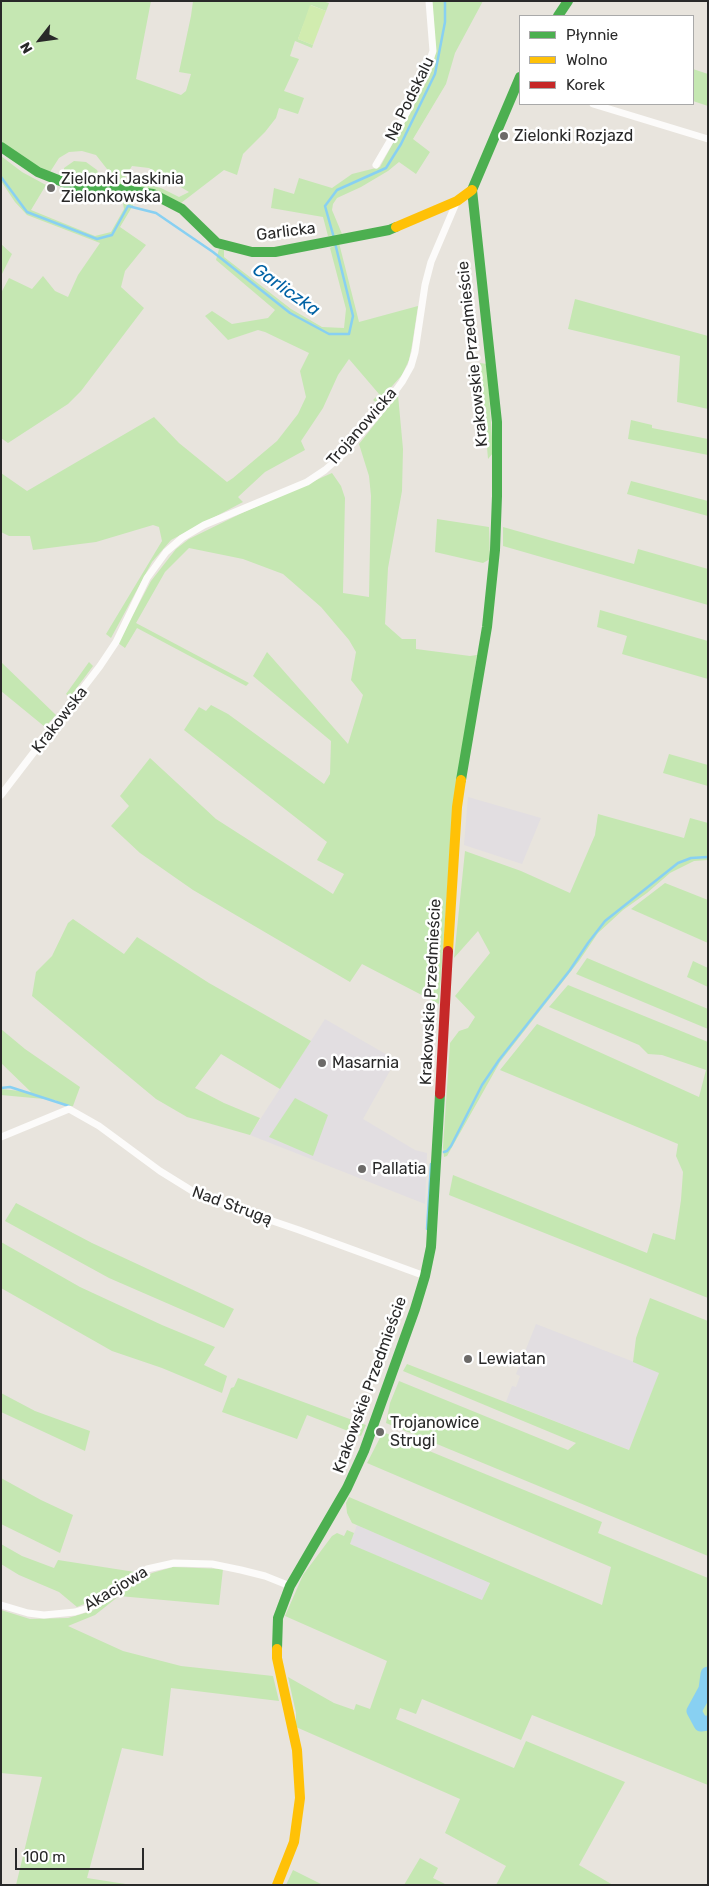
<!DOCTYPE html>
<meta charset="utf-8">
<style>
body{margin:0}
#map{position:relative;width:709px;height:1886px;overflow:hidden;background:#e8e4dd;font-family:Rubik,sans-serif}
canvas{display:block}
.frame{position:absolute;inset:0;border:2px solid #292929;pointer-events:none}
.legend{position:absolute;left:519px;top:15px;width:175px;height:90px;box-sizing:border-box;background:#fff;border:1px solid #a9a9a9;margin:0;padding:6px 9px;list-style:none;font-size:15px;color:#292929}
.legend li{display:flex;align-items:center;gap:10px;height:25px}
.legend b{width:25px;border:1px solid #a9a9a9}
.north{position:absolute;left:15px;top:15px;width:50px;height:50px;-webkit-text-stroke:4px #fff;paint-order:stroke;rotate:240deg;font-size:14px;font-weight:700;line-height:20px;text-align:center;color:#292929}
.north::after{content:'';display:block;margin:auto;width:18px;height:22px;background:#292929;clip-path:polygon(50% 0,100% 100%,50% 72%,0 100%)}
.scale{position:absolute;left:15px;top:1848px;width:129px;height:22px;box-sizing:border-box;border:2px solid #292929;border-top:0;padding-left:6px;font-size:15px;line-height:18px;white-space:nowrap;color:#292929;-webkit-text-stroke:4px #fff;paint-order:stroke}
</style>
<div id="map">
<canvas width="709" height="1886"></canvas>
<div class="frame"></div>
<ul class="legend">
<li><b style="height:6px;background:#4caf50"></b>Płynnie</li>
<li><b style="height:6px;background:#ffc107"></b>Wolno</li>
<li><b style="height:6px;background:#c62828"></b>Korek</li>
</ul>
<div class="north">N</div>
<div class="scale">100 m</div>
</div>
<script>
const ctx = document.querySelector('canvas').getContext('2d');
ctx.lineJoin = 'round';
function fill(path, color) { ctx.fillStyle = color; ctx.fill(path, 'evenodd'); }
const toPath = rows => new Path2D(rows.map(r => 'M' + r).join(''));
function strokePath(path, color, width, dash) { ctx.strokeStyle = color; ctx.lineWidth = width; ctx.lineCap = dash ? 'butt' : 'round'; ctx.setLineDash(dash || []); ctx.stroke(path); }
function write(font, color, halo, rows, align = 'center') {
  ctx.font = font + ' Rubik,sans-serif'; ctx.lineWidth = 5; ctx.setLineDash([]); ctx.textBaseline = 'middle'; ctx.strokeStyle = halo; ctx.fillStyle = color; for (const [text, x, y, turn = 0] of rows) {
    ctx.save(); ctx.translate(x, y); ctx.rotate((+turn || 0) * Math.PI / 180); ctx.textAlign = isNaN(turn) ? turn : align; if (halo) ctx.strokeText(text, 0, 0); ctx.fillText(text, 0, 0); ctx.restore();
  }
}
fill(toPath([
 [468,797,541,818,522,864,464,845],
 [325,1019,396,1060,363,1119,415,1150,427,1153,425,1204,250,1135],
 [536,1324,660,1372,629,1450,506,1402,512,1386,516,1387,520,1376,516,1374],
 [357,1525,490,1582,482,1601,350,1544]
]), '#e2dee1');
fill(toPath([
 [1,1,151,1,136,79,181,95,186,91,191,74,179,72,191,16,193,1,322,1,329,3,326,11,311,5,298,39,313,45,312,48,295,41,290,56,299,59,284,91,304,98,298,114,279,108,276,118,265,132,243,154,237,175,224,170,181,203,156,191,114,186,107,169,96,155,82,151,69,152,59,158,50,172,31,163,1,142],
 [132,166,149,168,189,192,179,197,161,188,124,179],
 [432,1,483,1,455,53,446,84,413,139,430,152,416,174,399,162,388,171,361,187,337,198,333,204,332,210,342,234,328,236,323,217,271,208,274,188,294,194,299,178,332,188,352,174,380,167,430,75,436,51],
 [693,69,708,74,708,106,693,101],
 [1,156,22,172,46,185,31,210,95,236,111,232,124,209,122,197,138,197,120,227,146,245,125,271,121,287,144,308,81,391,68,404,8,443,1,438,1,293,9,278,32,289,43,276,55,291,68,297,78,275,100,243,27,215,15,202,1,181],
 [74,161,86,162,97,170,101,180,99,185,76,182,64,177,64,168],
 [339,243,359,322,418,306,412,345,409,360,402,375,377,403,373,400,379,394,349,359,338,375,323,408,301,441,305,450,265,472,238,497,243,502,171,540,152,562,111,638,106,634,162,541,159,527,153,525,96,542,33,550,30,536,9,536,1,532,1,473,27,491,154,417,179,443,227,482,233,478,277,441,298,414,306,397,300,371,309,353,265,332,258,330,228,340,205,316,212,311,232,324,268,318,275,310,216,260,219,249,224,250,224,257,291,309,322,327,344,328,346,309,330,248],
 [1,244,12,254,1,276],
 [575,299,708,336,708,409,677,402,680,356,568,329],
 [480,363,487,364,493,453,488,459],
 [398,395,403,449,402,491,388,568,385,624,402,639,416,639,416,649,470,656,477,655,453,809,439,1004,362,964,350,982,193,890,140,853,111,826,129,806,120,796,150,758,216,819,333,894,344,874,317,860,327,842,184,730,199,707,206,711,211,705,228,714,324,784,330,774,331,741,253,676,267,652,348,744,363,695,351,680,356,652,349,640,321,607,283,574,243,559,189,548,165,572,136,623,249,683,246,686,137,628,125,648,118,643,151,581,176,549,189,539,242,513,332,473,341,486,345,498,343,593,369,597,371,496,369,476,359,444],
 [631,420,652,425,652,428,708,439,708,455,628,439],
 [631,481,708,501,708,516,627,494],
 [437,519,489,527,490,559,483,563,435,552],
 [503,527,634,564,638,549,708,569,708,605,503,546],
 [600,610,708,641,708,679,622,654,627,636,597,627],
 [1,662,56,715,45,727,1,691],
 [89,662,93,666,70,697,66,694],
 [669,754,708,765,708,786,663,773],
 [598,814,684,838,690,818,708,823,708,860,694,861,670,873,647,893,623,910,598,933,579,961,500,1062,447,1156,444,1157,443,1147,450,1043,459,1031,468,1028,475,1017,455,996,490,953,478,931,454,958,465,851,521,871,570,893,595,835],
 [665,883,708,900,708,943,631,909],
 [73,919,124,954,137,937,209,983,311,1041,280,1089,221,1054,195,1088,224,1103,260,1118,250,1135,187,1117,156,1099,32,996,36,972,52,956,68,923],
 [587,958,708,1009,708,1029,576,974],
 [693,961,708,968,708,987,687,977],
 [568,985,708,1042,708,1298,449,1195,453,1175,647,1253,653,1233,675,1240,681,1200,683,1172,676,1156,678,1144,500,1070,537,1024,699,1097,706,1070,662,1055,648,1054,639,1045,549,1007],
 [1,1029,25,1049,80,1087,73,1106,68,1107,55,1100,1,1095,1,1089,31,1092,1,1063],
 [295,1098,328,1115,313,1156,269,1137],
 [16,1203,92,1243,234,1309,224,1328,109,1278,5,1221],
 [1,1242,80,1287,162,1325,215,1347,204,1365,227,1376,222,1393,162,1368,112,1351,1,1288],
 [650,1298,708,1321,708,1556,386,1423,390,1403,399,1381,568,1450,576,1443,403,1371,407,1364,629,1450,659,1373,633,1362,636,1338],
 [238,1378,366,1425,361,1436,307,1415,297,1439,222,1412,231,1388,234,1387],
 [1,1393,35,1411,90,1431,85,1451,1,1412],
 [383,1432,602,1522,598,1533,708,1578,708,1785,532,1715,521,1740,422,1699,416,1714,400,1708,396,1719,514,1768,526,1741,625,1782,579,1865,613,1885,496,1885,506,1866,445,1833,460,1799,296,1727,296,1713,288,1677,334,1703,354,1710,356,1704,370,1709,387,1661,285,1616,303,1575,332,1536,337,1533,344,1536,347,1530,354,1533,350,1544,482,1600,490,1583,352,1523,347,1513,346,1503,349,1497,602,1605,611,1567,367,1463],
 [1,1478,41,1500,73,1515,60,1553,1,1524],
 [1,1544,22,1556,54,1568,58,1560,135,1572,110,1593,77,1607,59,1592,19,1575,1,1564],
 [173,1567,223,1569,219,1605,119,1596,95,1615,68,1626,123,1651,181,1666,273,1676,279,1701,171,1688,163,1756,122,1748,87,1878,132,1885,16,1885,42,1777,1,1773,1,1610,30,1619,68,1618,92,1611,119,1596,135,1583,152,1573],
 [420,1858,438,1868,433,1878,447,1885,404,1885],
 [293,1870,323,1885,286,1885]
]), '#c5e7b2');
fill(toPath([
 [310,5,326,11,313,45,298,39]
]), '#d1ecaf');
strokePath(toPath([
 [1,177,27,212,97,239,112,235,128,206,156,213,213,252,290,313,329,334,349,334,353,316,335,243],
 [334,238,325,206,337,190,386,168,401,144,435,74,445,22,445,1],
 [1,1088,10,1087,69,1106],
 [444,1152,447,1151,451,1146,482,1085,499,1060,570,970,588,943,605,921,678,863,691,858,708,857],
 [200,1192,211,1197],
 [427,1229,431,1164]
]), '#88d0f2', 2.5);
strokePath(toPath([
 [708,1674,706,1689,694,1711,701,1724,708,1723]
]), '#88d0f2', 15);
strokePath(toPath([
 [593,104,708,139],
 [376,165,407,112,426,71,433,51,429,1],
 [1,795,100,666,116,642,147,578,166,552,182,538,204,525,307,482,325,470,342,455,379,413,402,382,411,366,415,352,425,285,431,262,457,201],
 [1,1137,69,1109,99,1126,160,1171,202,1197,299,1230,425,1276],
 [1,1605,28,1613,44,1615,75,1612,88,1608,105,1599,147,1569,174,1563,212,1564,241,1570,265,1576,290,1586]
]), '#fcfbfa', 7);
strokePath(toPath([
 [558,16,568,1],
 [1,147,38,172,68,184,83,188,119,189,153,194,182,209,217,243,252,252,275,252,389,230,396,227],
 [461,780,487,627,495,550,497,496,497,422,472,190,520,77],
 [277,1649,278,1618,290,1586,347,1488,364,1451,415,1309,425,1276,431,1247,440,1094]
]), '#4caf50', 10);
strokePath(toPath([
 [396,227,457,201,472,190],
 [448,951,457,807,461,780],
 [277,1649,277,1658,297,1750,300,1798,294,1842,277,1885]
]), '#ffc107', 10);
strokePath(toPath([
 [440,1094,448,951]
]), '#c62828', 10);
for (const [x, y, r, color] of [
 [504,136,5,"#6c6a68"],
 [51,188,5,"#6c6a68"],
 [322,1063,5,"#6c6a68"],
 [362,1169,5,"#6c6a68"],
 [468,1359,5,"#6c6a68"],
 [380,1432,5,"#6c6a68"]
]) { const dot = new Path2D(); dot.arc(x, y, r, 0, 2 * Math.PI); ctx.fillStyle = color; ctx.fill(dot); strokePath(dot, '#fff', 2); }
write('16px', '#292929', '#fff', [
 ["Na Podskalu",410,99,-64],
 ["Garlicka",286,232,-7],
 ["Krakowskie Przedmieście",473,354,-96],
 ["Trojanowicka",362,427,-49],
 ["Krakowska",60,720,-52],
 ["Krakowskie Przedmieście",431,992,-87],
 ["Nad Strugą",232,1206,20],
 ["Krakowskie Przedmieście",370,1385,-70],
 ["Akacjowa",116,1589,-31]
]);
write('16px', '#292929', '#fff', [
 ["Zielonki Rozjazd",514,136],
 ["Zielonki Jaskinia",61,179],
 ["Zielonkowska",61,197],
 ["Masarnia",332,1063],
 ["Pallatia",372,1169],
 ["Lewiatan",478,1359],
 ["Trojanowice",390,1423],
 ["Strugi",390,1441]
], 'left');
write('italic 18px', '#0062a5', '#fff', [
 ["Garliczka",286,290,35]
]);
</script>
